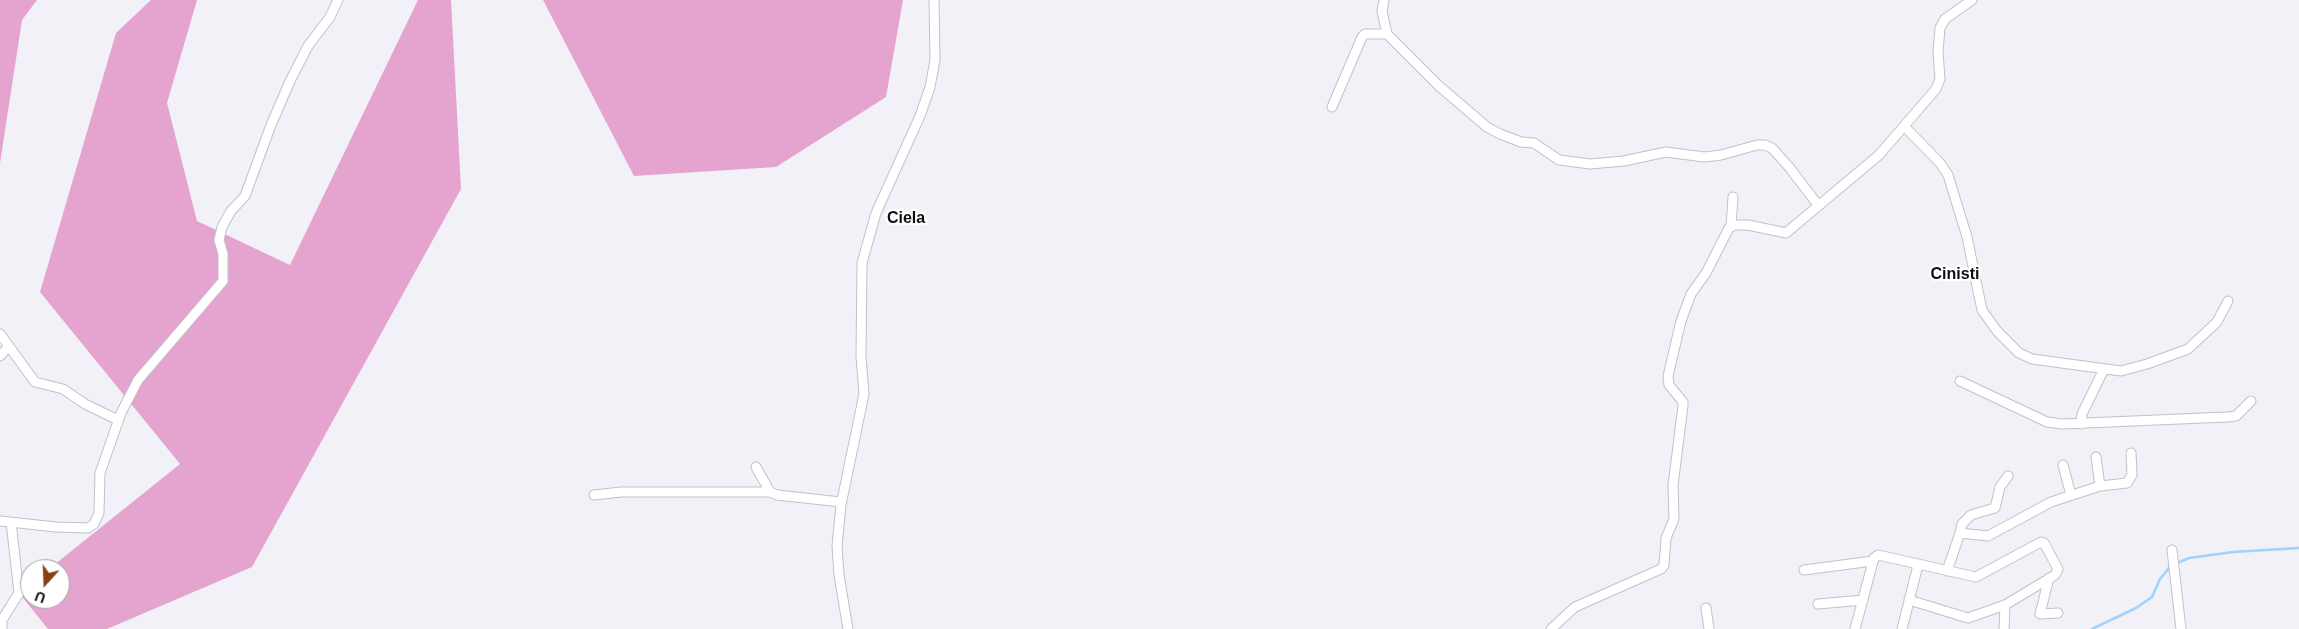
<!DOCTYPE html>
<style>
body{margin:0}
#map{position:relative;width:2299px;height:629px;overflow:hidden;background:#f2f1f8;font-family:Helvetica,sans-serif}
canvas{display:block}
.north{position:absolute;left:20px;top:559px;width:50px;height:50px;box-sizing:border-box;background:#fff;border:1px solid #9f9fa0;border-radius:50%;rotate:200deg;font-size:14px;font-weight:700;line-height:20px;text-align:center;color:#0f0f11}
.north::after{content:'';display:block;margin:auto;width:18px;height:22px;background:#844113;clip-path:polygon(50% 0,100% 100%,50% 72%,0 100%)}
</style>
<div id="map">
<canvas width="2299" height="629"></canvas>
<div class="north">U</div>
</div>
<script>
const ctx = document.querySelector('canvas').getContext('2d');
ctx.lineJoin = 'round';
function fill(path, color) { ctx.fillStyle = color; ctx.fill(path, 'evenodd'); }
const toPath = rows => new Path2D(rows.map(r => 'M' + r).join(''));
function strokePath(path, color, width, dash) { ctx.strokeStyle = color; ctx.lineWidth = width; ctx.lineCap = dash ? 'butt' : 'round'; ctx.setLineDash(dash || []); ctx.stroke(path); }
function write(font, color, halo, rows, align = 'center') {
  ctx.font = font + ' Helvetica,sans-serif'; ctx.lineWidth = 4.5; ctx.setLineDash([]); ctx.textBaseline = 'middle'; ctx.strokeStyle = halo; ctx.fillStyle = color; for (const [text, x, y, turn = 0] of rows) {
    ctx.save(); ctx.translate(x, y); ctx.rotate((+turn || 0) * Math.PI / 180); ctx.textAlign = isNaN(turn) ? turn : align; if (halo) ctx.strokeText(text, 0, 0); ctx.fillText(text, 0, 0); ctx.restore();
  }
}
fill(toPath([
 [0,0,37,0,22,20,0,163],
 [151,0,197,0,167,103,197,221,290,265,418,0,451,0,461,189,252,567,107,629,48,629,19,593,30,585,30,599,60,599,60,569,49,569,180,464,40,292,116,33],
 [543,0,903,0,886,97,776,167,634,176]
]), '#e5a3d0');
strokePath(toPath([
 [2175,564,2189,558,2233,552,2299,548],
 [2092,629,2136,608,2152,597,2160,579,2170,567]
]), '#a0d2fb', 2.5);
const minor = toPath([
 [1384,0,1382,11,1387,34,1439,86,1487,127,1500,134,1521,142,1534,143,1559,160,1590,164,1624,161,1666,152,1704,157,1721,155,1757,145,1765,145,1772,148,1789,167,1818,205],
 [1332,107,1362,37,1365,34,1387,34],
 [1904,126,1940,163,1948,175,1967,237,1982,310,1997,331,2019,353,2032,359,2121,371,2147,364,2188,349,2217,322,2228,301],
 [1731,227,1733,197],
 [0,334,35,382,63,389,85,404,118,420],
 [0,356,9,346],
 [1960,381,2047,422,2062,424,2227,417,2236,416,2251,401],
 [2081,424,2082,414,2104,369],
 [2096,457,2100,486],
 [2063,465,2071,495],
 [756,467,770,492,777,495,841,502],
 [594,495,621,492,770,492],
 [0,521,56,527,88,528,94,524,99,513,100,473,121,413,138,380,223,281,223,254,219,240,222,227,231,211,245,196,271,125,290,81,308,46,330,17,338,0],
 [1960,533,1962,524,1971,515,1995,508,2000,487,2008,476],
 [2172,550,2181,629],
 [1804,570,1873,561],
 [1947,571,1960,533,1988,536,2051,502,2100,486,2127,483,2132,475,2131,453],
 [2049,578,2040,614,2058,613],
 [1818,604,1863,600],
 [1706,608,1709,629],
 [2,629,2,620,19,593,11,522],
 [848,629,839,575,837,546,841,505,864,394,861,357,862,263,876,213,920,116,930,87,935,60,934,0],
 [1551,629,1575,607,1661,569,1664,565,1666,538,1674,519,1673,485,1683,406,1683,402,1669,385,1668,376,1681,321,1691,294,1706,273,1729,228,1734,225,1748,225,1786,233,1879,155,1936,89,1940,79,1938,52,1940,28,1945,19,1972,0],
 [1855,629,1874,558,1878,555,1976,577,2041,542,2044,543,2058,569,2055,575,2005,605,1968,618,1909,600],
 [1902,629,1918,565],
 [2004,629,2005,605]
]);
strokePath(minor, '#c2c1c8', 11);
strokePath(minor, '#fff', 9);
write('bold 16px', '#0f0f11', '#fff', [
 ["Ciela",906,219],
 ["Cinisti",1955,275]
]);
</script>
